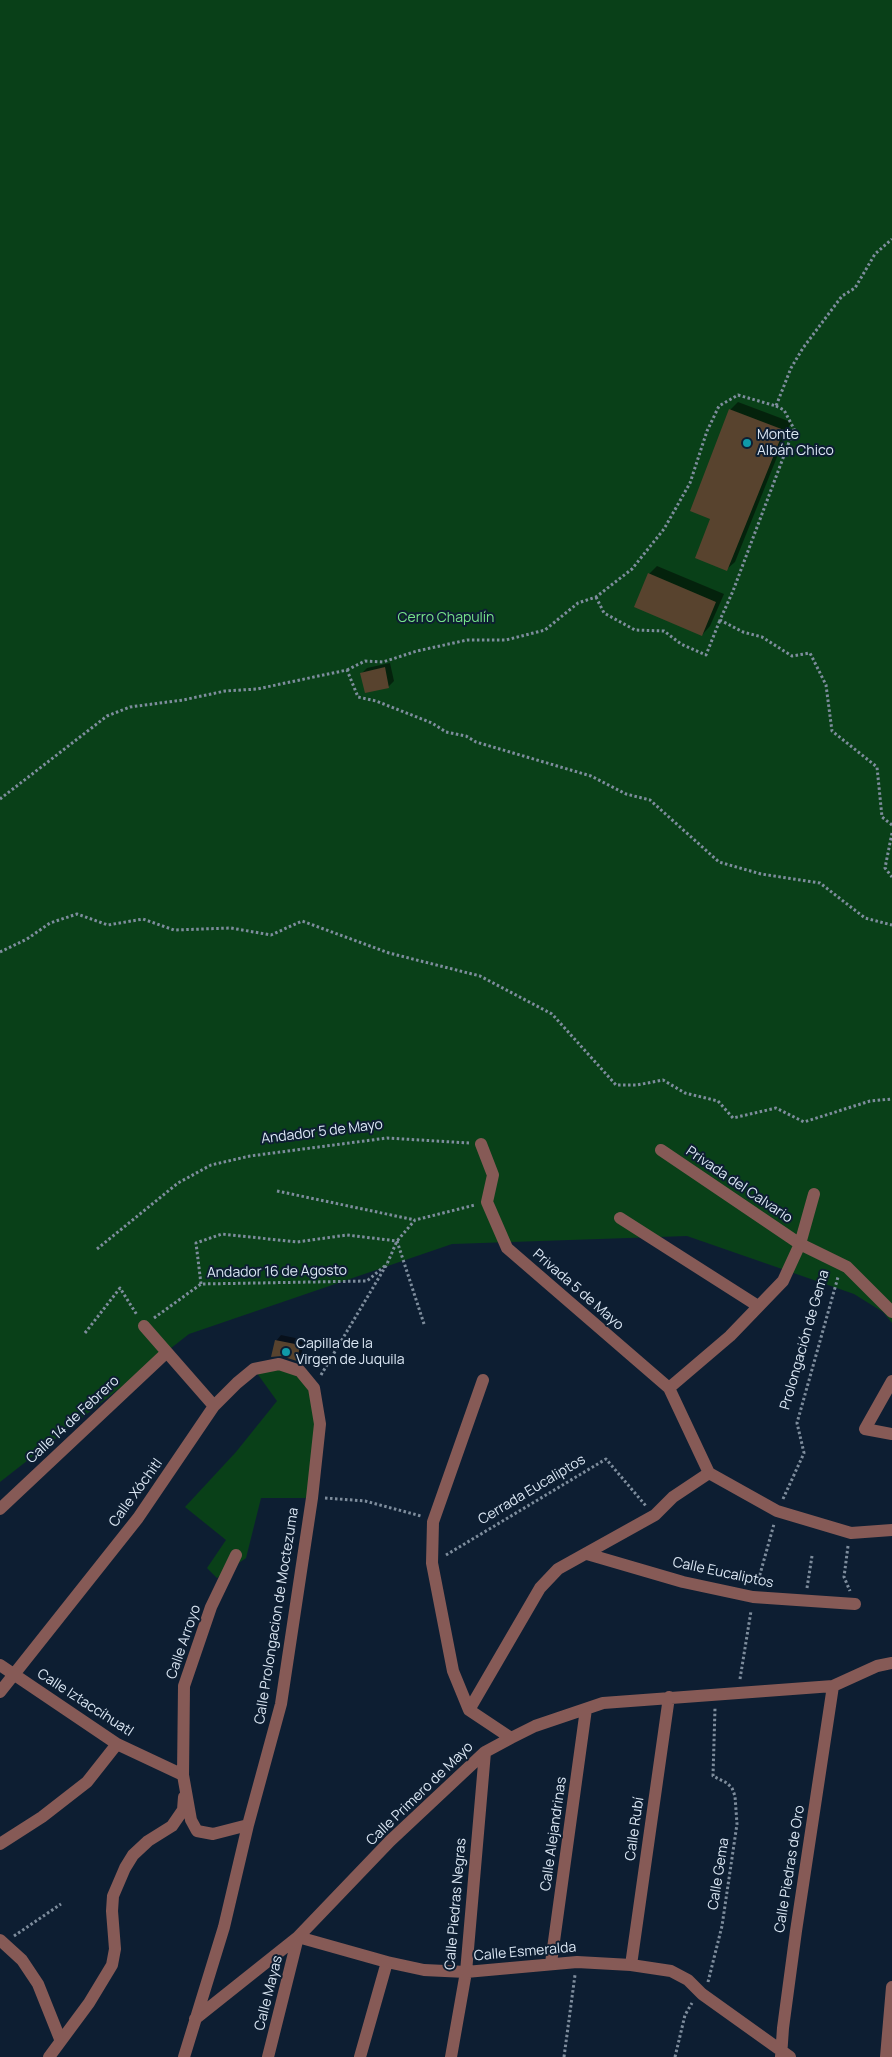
<!DOCTYPE html>
<meta charset="utf-8">
<style>
body{margin:0}
canvas{display:block;background:#0d1e32}
</style>
<canvas width="892" height="2057"></canvas>
<script>
const ctx = document.querySelector('canvas').getContext('2d');
ctx.lineJoin = 'round';
function fill(path, color) { ctx.fillStyle = color; ctx.fill(path, 'evenodd'); }
const toPath = rows => new Path2D(rows.map(r => 'M' + r).join(''));
function strokePath(path, color, width, dash) { ctx.strokeStyle = color; ctx.lineWidth = width; ctx.lineCap = dash ? 'butt' : 'round'; ctx.setLineDash(dash || []); ctx.stroke(path); }
function write(font, color, halo, rows, align = 'center') {
  ctx.font = font + ' Manrope,sans-serif'; ctx.lineWidth = 4; ctx.setLineDash([]); ctx.textBaseline = 'middle'; ctx.strokeStyle = halo; ctx.fillStyle = color; for (const [text, x, y, turn = 0] of rows) {
    ctx.save(); ctx.translate(x, y); ctx.rotate((+turn || 0) * Math.PI / 180); ctx.textAlign = isNaN(turn) ? turn : align; if (halo) ctx.strokeText(text, 0, 0); ctx.fillText(text, 0, 0); ctx.restore();
  }
}
fill(toPath([
 [0,0,892,0,892,1323,883,1312,854,1294,687,1236,452,1244,189,1334,0,1482],
 [279,1364,314,1388,320,1424,312,1498,261,1498,246,1558,217,1578,207,1568,226,1540,185,1507,236,1452,277,1401,254,1369]
]), '#094018');
fill(toPath([
 [738,402,791,422,735,562,727,569,712,518,730,410],
 [657,566,724,594,710,626,702,635,649,574],
 [390,663,394,681,389,686,366,692,362,673,367,668],
 [281,1335,305,1340,301,1355,296,1360,276,1341]
]), '#0007');
fill(toPath([
 [729,409,784,430,727,571,695,558,710,519,690,511],
 [648,573,716,602,702,636,634,607],
 [385,667,389,688,365,693,360,673],
 [275,1340,300,1345,297,1361,281,1356,271,1357]
]), '#58432e');
strokePath(toPath([
 [776,406,784,410,794,429,733,591,720,620,743,632,762,637,792,656,810,653,826,685,832,731,877,767,882,817,892,825],
 [596,597,604,613,635,630,664,631,681,644,706,655,720,620],
 [347,670,365,661,383,662,417,651,467,640,506,640,545,630,578,603,596,597,632,569,664,529,690,483,707,431,719,406,738,395,776,406,791,368,803,348,842,296,855,288,875,254,892,239],
 [0,799,107,716,130,707,183,700,225,691,257,689,347,670,358,697,376,701,432,723,446,732,466,736,476,742,591,776,626,794,650,800,719,862,761,874,820,883,865,918,892,925],
 [892,833,885,868,892,877],
 [0,952,27,939,50,923,77,914,108,925,143,919,174,930,231,928,271,935,302,921,389,953,480,976,552,1014,616,1085,637,1085,663,1080,685,1093,718,1101,733,1118,776,1108,804,1122,870,1101,892,1099],
 [277,1191,415,1220],
 [97,1249,178,1183,211,1165,250,1156,387,1138,469,1143],
 [201,1284,196,1243,222,1234,297,1242,347,1235,397,1241,424,1324],
 [154,1318,201,1284,367,1281,387,1264],
 [85,1333,120,1288,137,1315],
 [321,1375,387,1264,397,1241,415,1220,475,1205],
 [325,1498,365,1501,421,1516],
 [783,1499,804,1453,797,1423,838,1277],
 [848,1546,844,1577,850,1591],
 [446,1555,606,1459,646,1506],
 [757,1585,774,1524],
 [807,1588,812,1556],
 [740,1679,751,1611],
 [14,1936,61,1904],
 [708,1982,722,1926,737,1824,735,1796,732,1788,727,1783,713,1776,715,1708],
 [564,2057,575,1975],
 [675,2057,685,2015,692,2003]
]), '#7e8d9d', 3, [2.5, 2.5]);
strokePath(toPath([
 [481,1144,493,1175,487,1202,507,1248,669,1388,709,1473,777,1511,851,1533,892,1530],
 [661,1150,800,1244,847,1267,892,1312],
 [620,1218,758,1306],
 [144,1326,214,1406],
 [483,1380,433,1522,432,1563,453,1671,469,1710,511,1738],
 [892,1381,865,1429,892,1434],
 [669,1388,730,1336,783,1281,800,1244,814,1194],
 [0,1509,166,1353],
 [587,1554,683,1582,753,1597,855,1604],
 [236,1555,211,1607,184,1686,183,1775,191,1820,197,1831,213,1834,248,1825],
 [0,1665,117,1744,183,1775],
 [0,1692,138,1518,214,1406,237,1383,254,1369,279,1364,300,1371,314,1388,320,1424,312,1498,281,1704,248,1825,224,1927,184,2057],
 [469,1710,540,1588,558,1569,655,1515,673,1497,709,1473],
 [0,1844,42,1817,87,1782,117,1744],
 [298,1937,387,1962,424,1970,466,1972,577,1962,631,1965,671,1971,688,1980,702,1994,790,2057],
 [0,1940,22,1960,38,1984,60,2039],
 [551,1963,586,1709],
 [631,1965,669,1697],
 [195,2019,298,1937,390,1841,485,1752,511,1738,535,1726,603,1703,833,1686,877,1666,892,1663],
 [49,2057,89,2003,112,1965,115,1949,112,1911,113,1896,125,1868,133,1855,148,1841,172,1826,183,1810,184,1797],
 [268,2057,298,1937],
 [360,2057,387,1962],
 [451,2057,466,1972,485,1752],
 [781,2057,783,2028,796,1931,833,1686],
 [886,2057,892,1987]
]), '#865a56', 12);
for (const [x, y, r, color] of [
 [747,443,5,"#0f9aa8"],
 [286,1352,5,"#0f9aa8"]
]) { const dot = new Path2D(); dot.arc(x, y, r, 0, 2 * Math.PI); ctx.fillStyle = color; ctx.fill(dot); strokePath(dot, '#0d1e32', 2); }
write('14px', '#dbe7f4', '#0d1e32', [
 ["Monte",757,435],
 ["Albán Chico",757,451],
 ["Capilla de la",296,1344],
 ["Virgen de Juquila",296,1360]
], 'left');
write('14px', '#77e48a', '#0d1e32', [
 ["Cerro Chapulín",446,618]
]);
write('14px', '#dbe7f4', '#0d1e32', [
 ["Andador 5 de Mayo",322,1132,-7],
 ["Privada del Calvario",739,1185,34],
 ["Andador 16 de Agosto",277,1272,-1],
 ["Privada 5 de Mayo",578,1290,41],
 ["Prolongación de Gema",805,1340,-74],
 ["Calle 14 de Febrero",73,1420,-43],
 ["Cerrada Eucaliptos",532,1490,-31],
 ["Calle Xóchitl",136,1493,-54],
 ["Calle Eucaliptos",723,1573,12],
 ["Calle Prolongacion de Moctezuma",277,1616,-81],
 ["Calle Arroyo",184,1642,-71],
 ["Calle Iztaccíhuatl",85,1703,33],
 ["Calle Primero de Mayo",420,1794,-44],
 ["Calle Rubí",635,1829,-82],
 ["Calle Alejandrinas",554,1834,-82],
 ["Calle Piedras de Oro",790,1869,-81],
 ["Calle Gema",719,1874,-81],
 ["Calle Piedras Negras",456,1904,-85],
 ["Calle Esmeralda",525,1952,-5],
 ["Calle Mayas",269,1993,-76]
]);
</script>
